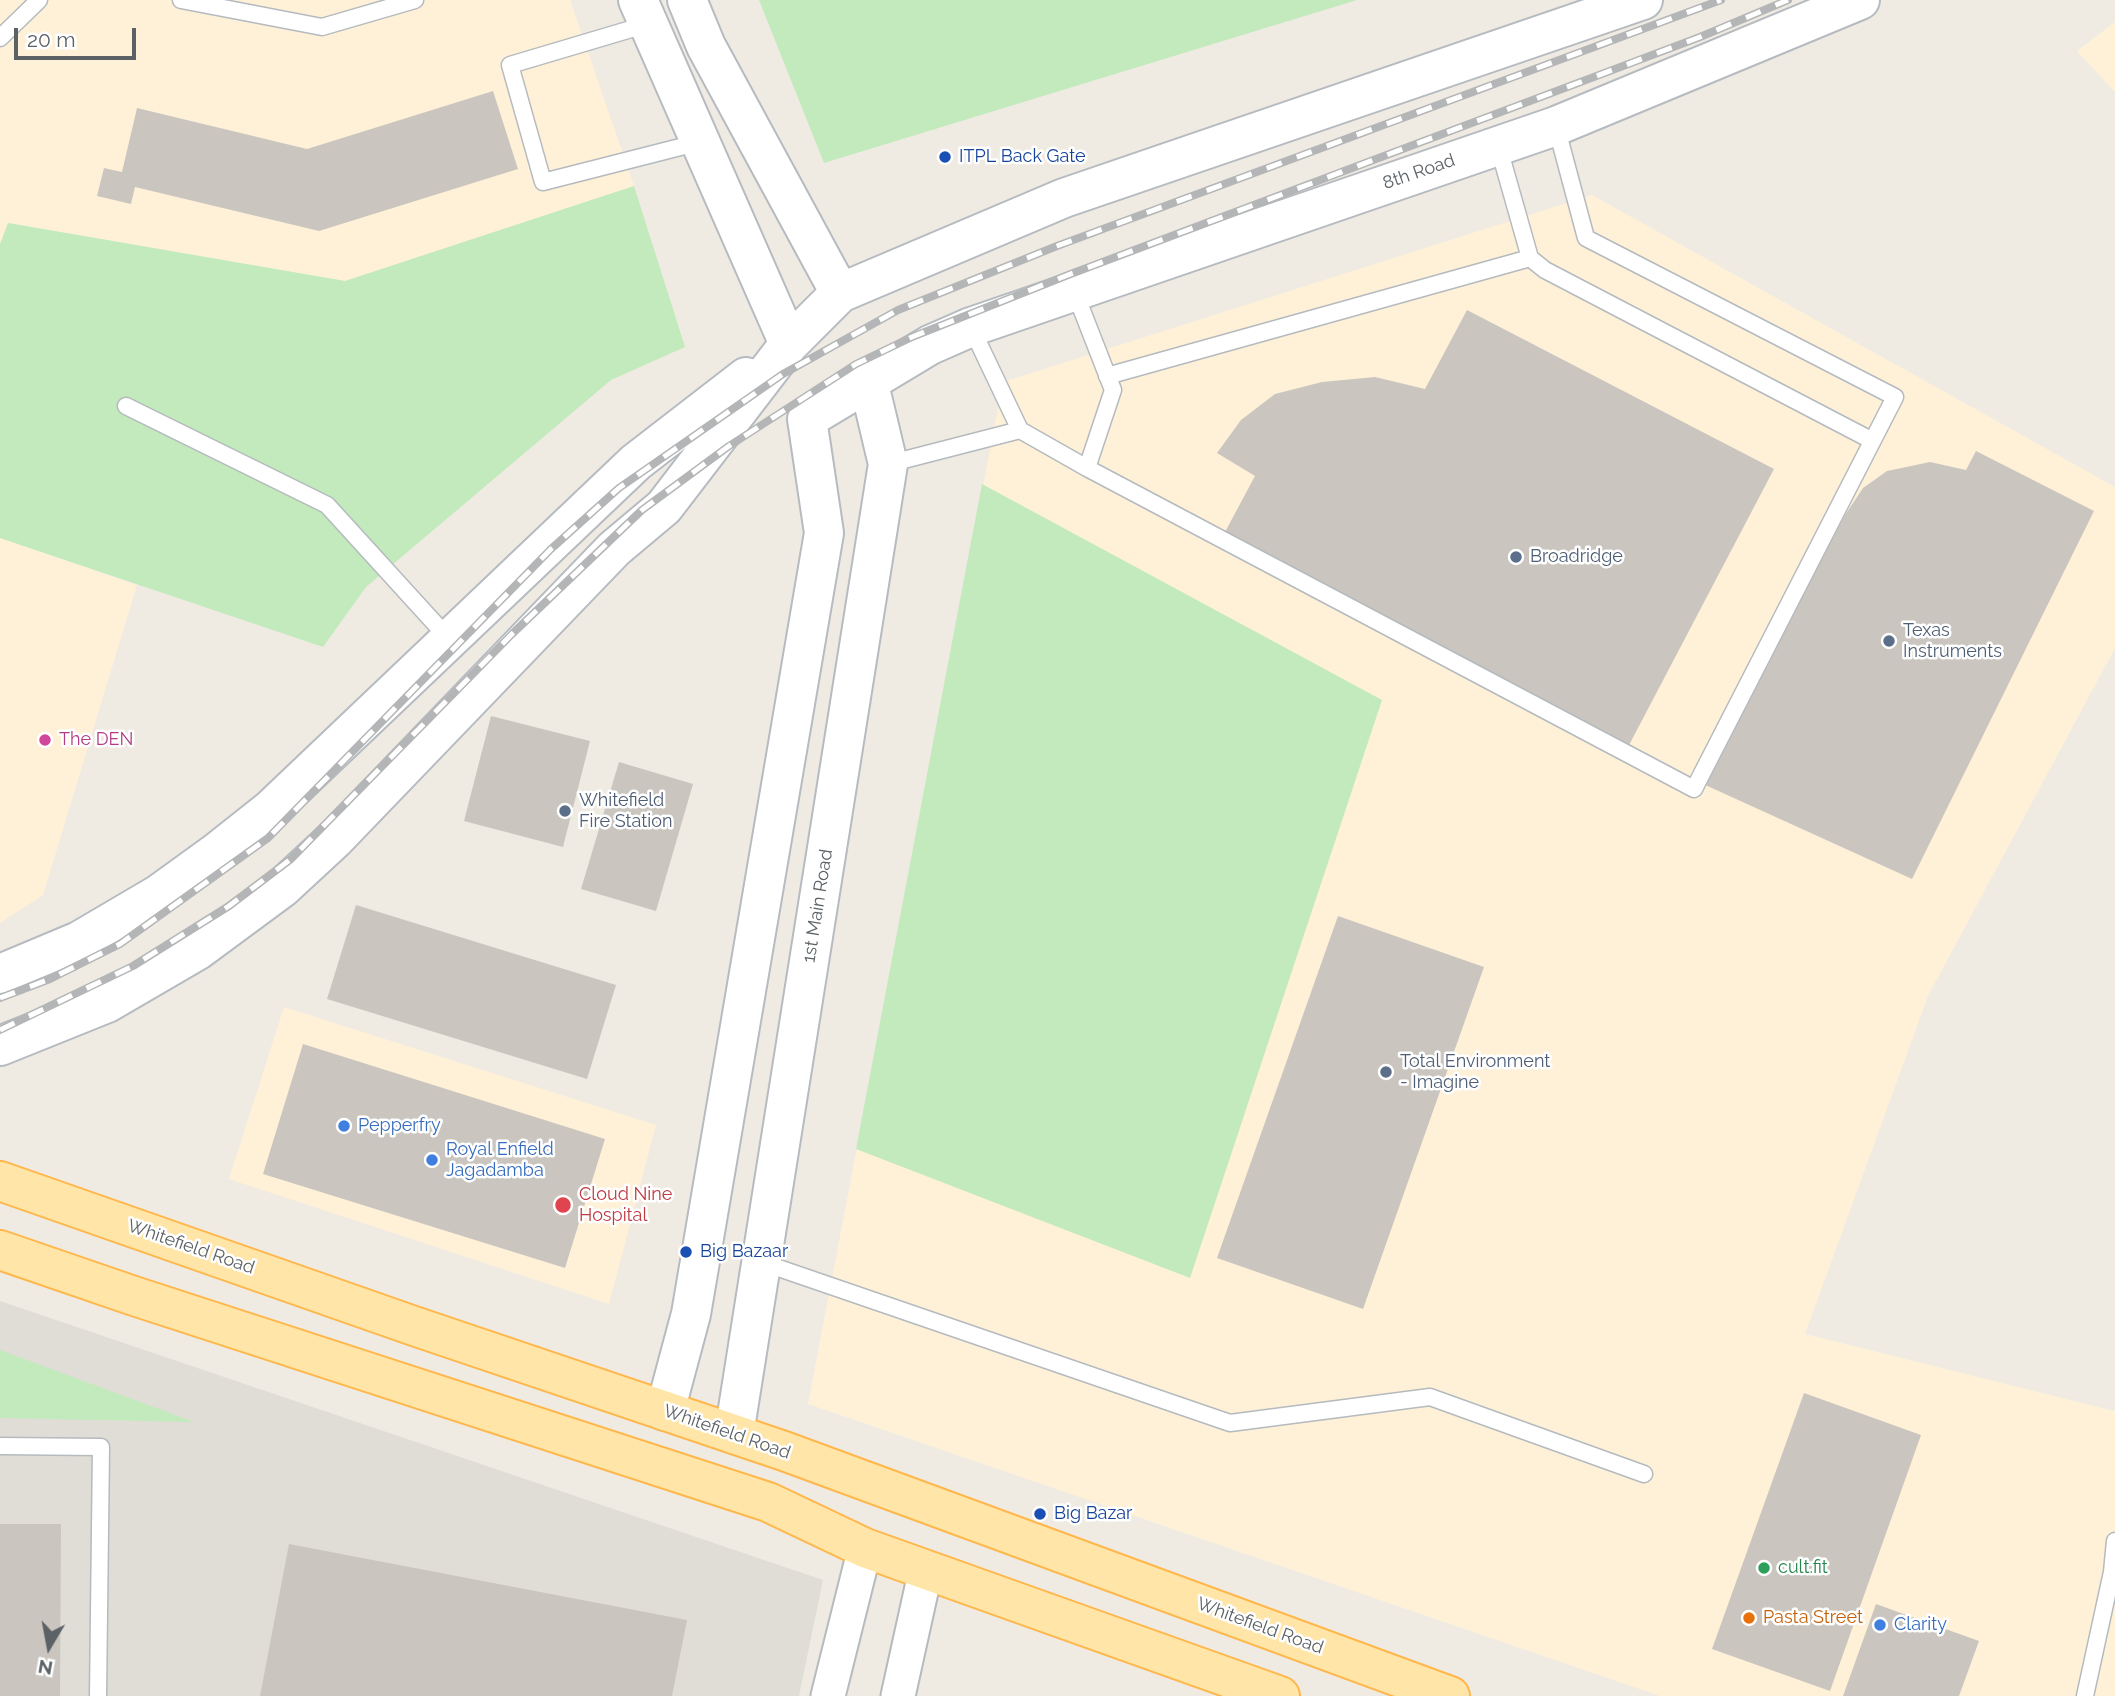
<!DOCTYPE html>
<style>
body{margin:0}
#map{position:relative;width:2115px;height:1696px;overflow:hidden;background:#efebe2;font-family:Raleway,sans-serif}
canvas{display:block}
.north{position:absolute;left:14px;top:1612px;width:70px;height:70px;-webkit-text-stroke:5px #fff;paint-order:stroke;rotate:190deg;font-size:19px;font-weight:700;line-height:28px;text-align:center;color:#5b6165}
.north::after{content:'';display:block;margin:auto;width:24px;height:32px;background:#5b6165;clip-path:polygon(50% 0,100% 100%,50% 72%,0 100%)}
.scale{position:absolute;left:14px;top:28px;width:122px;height:32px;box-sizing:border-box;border:4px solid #5b6165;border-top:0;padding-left:9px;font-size:21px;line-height:24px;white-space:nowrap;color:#5b6165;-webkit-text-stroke:5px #fff;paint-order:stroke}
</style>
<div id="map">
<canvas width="2115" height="1696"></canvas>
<div class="north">N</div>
<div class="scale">20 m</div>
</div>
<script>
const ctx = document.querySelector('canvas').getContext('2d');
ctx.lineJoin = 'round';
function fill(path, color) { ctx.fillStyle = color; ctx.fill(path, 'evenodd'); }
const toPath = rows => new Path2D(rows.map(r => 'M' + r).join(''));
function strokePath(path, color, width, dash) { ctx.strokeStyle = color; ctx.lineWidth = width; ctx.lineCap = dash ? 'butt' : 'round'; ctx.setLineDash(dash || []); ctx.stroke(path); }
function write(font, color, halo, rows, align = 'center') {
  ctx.font = font + ' Raleway,sans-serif'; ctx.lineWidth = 5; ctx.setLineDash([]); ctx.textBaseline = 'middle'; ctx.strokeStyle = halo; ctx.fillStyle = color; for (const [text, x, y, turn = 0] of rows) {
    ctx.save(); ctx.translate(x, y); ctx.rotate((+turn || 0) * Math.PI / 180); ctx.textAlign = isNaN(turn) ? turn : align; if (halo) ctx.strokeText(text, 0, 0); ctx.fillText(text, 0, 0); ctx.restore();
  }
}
fill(toPath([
 [0,0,570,0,634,186,345,281,9,223,0,244],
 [2115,22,2115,92,2077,51],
 [1592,195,2115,487,2115,648,1928,996,1805,1334,2115,1411,2115,1696,1660,1696,808,1404,1003,382],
 [0,538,137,585,43,895,0,923],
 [284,1007,656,1125,609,1304,229,1179]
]), '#fff1d8');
fill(toPath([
 [0,1301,823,1580,799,1696,0,1696]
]), '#e0ddd7');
fill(toPath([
 [759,0,1357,0,824,163],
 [634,186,685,347,611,380,366,587,323,647,0,538,0,244,8,223,345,281],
 [982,484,1382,700,1190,1278,856,1149],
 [0,1350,194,1422,0,1418]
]), '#c2eabc');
fill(toPath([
 [493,91,518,169,319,231,135,187,131,204,97,196,104,168,122,172,137,108,307,149],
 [1467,310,1774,469,1628,747,1266,559,1225,532,1255,476,1217,453,1241,420,1275,394,1322,382,1375,377,1425,389],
 [1976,451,2094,511,1912,879,1703,784,1845,515,1863,488,1887,471,1930,462,1966,470],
 [491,716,590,741,563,847,464,821],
 [619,762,693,784,656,911,581,889],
 [356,905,616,985,587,1079,327,999],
 [1338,916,1484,967,1363,1309,1217,1258],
 [303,1044,605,1139,565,1268,263,1174],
 [1804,1393,1921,1435,1830,1691,1712,1649],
 [0,1524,61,1524,60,1696,0,1696],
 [289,1544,687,1620,672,1696,260,1696],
 [1876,1604,1979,1641,1959,1696,1843,1696]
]), '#cac6bf');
const lane = toPath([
 [181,0,322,27,415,0],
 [648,24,510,65,543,182,700,142],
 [0,38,39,0],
 [1498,145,1530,258,1545,270,1871,440],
 [971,327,1020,430,1087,468,1113,390,1074,290],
 [1107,376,1530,258],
 [126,406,327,505,450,640],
 [888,464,1020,430],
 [1087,468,1694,789,1895,397,1586,238,1556,126],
 [761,1262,1230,1423,1430,1397,1644,1474],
 [0,1446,101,1447,98,1696],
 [2085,1696,2112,1572,2115,1541]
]);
const street = toPath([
 [828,1696,865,1548],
 [898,1696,926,1569]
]);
const secondary = toPath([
 [638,0,789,344],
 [687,0,706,46,840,293],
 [0,974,79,941,159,894,217,852,270,810,636,462,746,377],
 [0,1046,107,1003,198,950,282,888,335,839,614,549,664,507,789,344,840,293,1064,198,1643,0],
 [665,1411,691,1314,824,533,807,419,930,345,971,327,1556,126,1860,0],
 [734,1434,888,464,868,380]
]);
const primary = toPath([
 [0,1181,414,1326,784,1451,1450,1696],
 [0,1250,134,1296,768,1502,865,1548,1280,1696]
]);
strokePath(lane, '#b5babe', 19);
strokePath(street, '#b5babe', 37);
strokePath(secondary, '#b6bbc1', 42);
strokePath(primary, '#ffb74c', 42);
strokePath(lane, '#fff', 16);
strokePath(street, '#fff', 33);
strokePath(secondary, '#fff', 38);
strokePath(primary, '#ffe6a8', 38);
const rail = toPath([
 [0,998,50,979,120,944,268,838,551,549,619,488,783,374,898,310,1057,246,1721,0],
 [0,1030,133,966,229,906,291,859,512,634,642,510,729,446,856,364,912,337,1068,275,1700,37,1788,0]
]);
strokePath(rail, '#b4b5b6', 8);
strokePath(rail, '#fff', 5, [16]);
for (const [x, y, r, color] of [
 [945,157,7,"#1a4fb4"],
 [1516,557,7,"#5c6f8a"],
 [1889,641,7,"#5c6f8a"],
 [45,740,7,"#d1479c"],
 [565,811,7,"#5c6f8a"],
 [1386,1072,7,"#5c6f8a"],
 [344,1126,7,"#3f7fe0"],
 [432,1160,7,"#3f7fe0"],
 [563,1205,9,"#e0444e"],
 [686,1252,7,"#1a4fb4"],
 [1040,1514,7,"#1a4fb4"],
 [1764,1568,7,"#2e9e5b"],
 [1749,1618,7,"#e8710a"],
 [1880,1625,7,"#3f7fe0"]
]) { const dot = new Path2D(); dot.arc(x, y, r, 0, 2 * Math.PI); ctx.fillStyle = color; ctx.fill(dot); strokePath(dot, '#fff', 2.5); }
write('18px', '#164399', '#fff', [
 ["ITPL Back Gate",959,157],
 ["Big Bazaar",700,1252],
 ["Big Bazar",1054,1514]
], 'left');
write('18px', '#5b6165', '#fff', [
 ["8th Road",1419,172,-19],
 ["1st Main Road",818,906,-81],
 ["Whitefield Road",191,1247,19],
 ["Whitefield Road",727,1432,19],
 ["Whitefield Road",1260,1626,20]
]);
write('18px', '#4e5e75', '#fff', [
 ["Broadridge",1530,557],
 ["Texas",1903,631],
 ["Instruments",1903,652],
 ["Whitefield",579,801],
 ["Fire Station",579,822],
 ["Total Environment",1400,1062],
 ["- Imagine",1400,1083]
], 'left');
write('18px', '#b23c85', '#fff', [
 ["The DEN",59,740]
], 'left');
write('18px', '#366cbe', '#fff', [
 ["Pepperfry",358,1126],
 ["Royal Enfield",446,1150],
 ["Jagadamba",446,1171],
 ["Clarity",1894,1625]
], 'left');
write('18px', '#be3a42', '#fff', [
 ["Cloud Nine",579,1195],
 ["Hospital",579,1216]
], 'left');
write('18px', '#27864d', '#fff', [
 ["cult.fit",1778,1568]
], 'left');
write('18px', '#c56008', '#fff', [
 ["Pasta Street",1763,1618]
], 'left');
</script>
